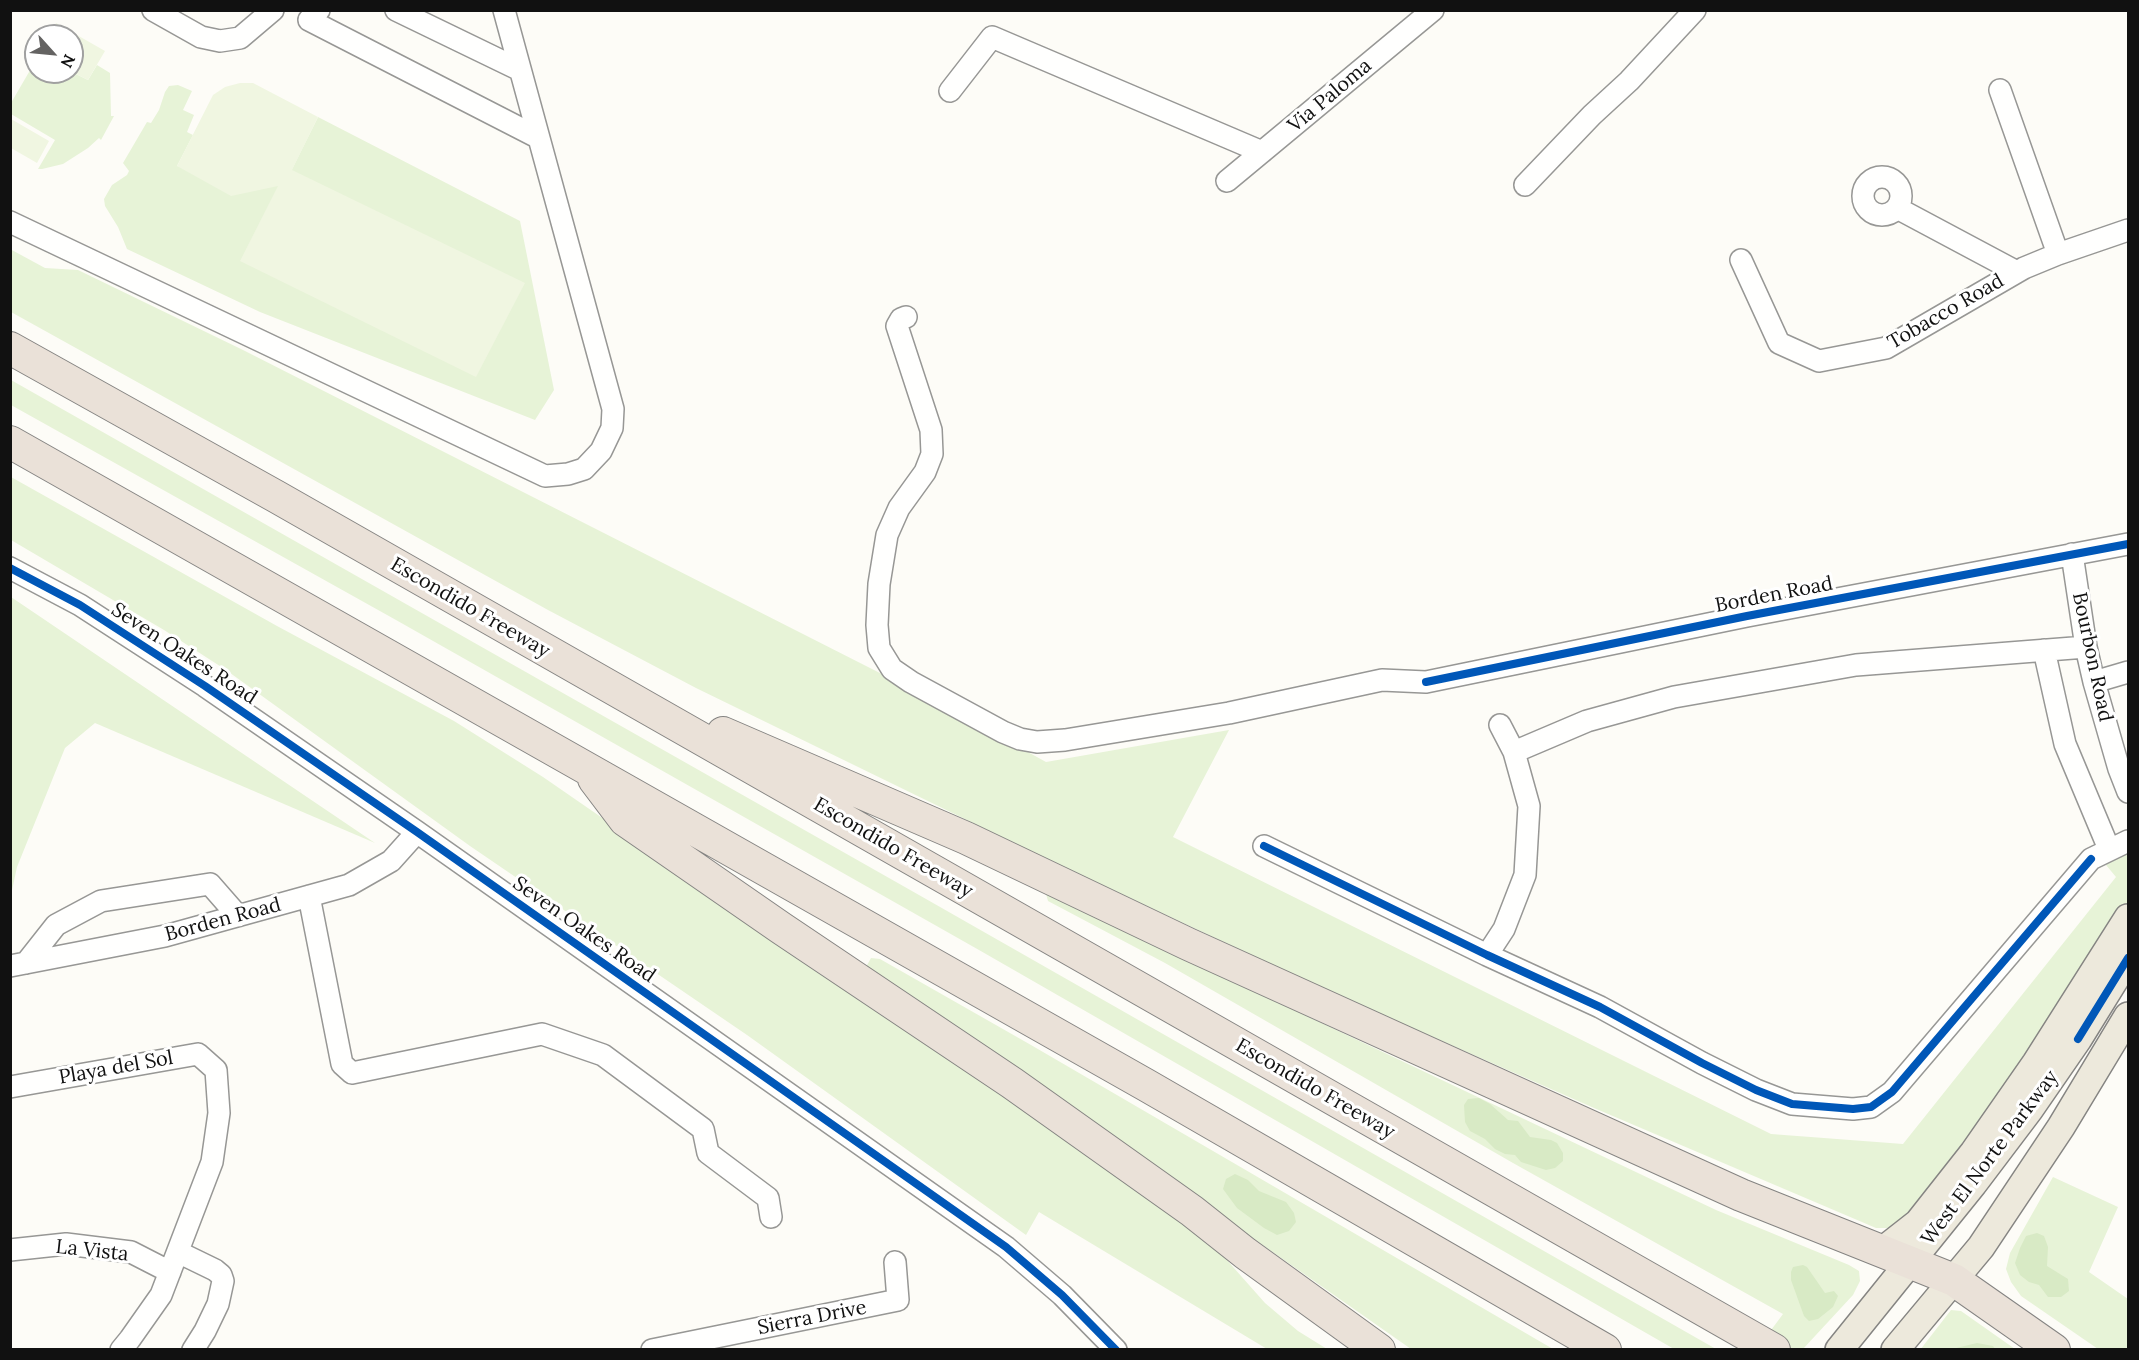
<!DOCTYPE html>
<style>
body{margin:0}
#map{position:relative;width:2139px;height:1360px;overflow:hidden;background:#fdfcf7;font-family:Lora,serif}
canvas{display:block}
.frame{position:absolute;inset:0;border:12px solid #111;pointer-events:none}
.north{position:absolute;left:24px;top:24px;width:60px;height:60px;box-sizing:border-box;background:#fff;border:2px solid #a0a0a0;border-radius:50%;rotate:117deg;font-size:16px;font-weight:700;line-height:24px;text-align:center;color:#111}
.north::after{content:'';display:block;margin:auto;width:21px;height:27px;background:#646362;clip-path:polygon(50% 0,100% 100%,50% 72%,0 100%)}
</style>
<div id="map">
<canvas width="2139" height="1360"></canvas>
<div class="frame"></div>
<div class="north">N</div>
</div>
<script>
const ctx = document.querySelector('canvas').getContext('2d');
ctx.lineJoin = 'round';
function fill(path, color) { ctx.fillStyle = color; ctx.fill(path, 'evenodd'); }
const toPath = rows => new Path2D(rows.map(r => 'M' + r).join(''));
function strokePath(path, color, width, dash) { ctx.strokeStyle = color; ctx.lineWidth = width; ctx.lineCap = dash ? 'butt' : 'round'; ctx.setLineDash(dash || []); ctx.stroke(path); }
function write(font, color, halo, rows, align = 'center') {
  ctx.font = font + ' Lora,serif'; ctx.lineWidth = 6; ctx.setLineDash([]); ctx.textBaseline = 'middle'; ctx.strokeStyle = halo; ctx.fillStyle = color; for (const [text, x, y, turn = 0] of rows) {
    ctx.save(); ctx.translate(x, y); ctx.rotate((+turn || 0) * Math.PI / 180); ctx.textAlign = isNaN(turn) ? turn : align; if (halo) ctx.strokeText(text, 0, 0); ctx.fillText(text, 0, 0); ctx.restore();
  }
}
fill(toPath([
 [36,60,36,72,72,72,88,80,97,65,110,73,111,116,114,116,101,140,99,138,88,148,63,164,42,169,38,169,55,140,11,114,11,103],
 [178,85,192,91,183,110,194,115,187,132,193,135,177,166,284,185,318,117,520,221,554,390,535,420,260,312,127,249,118,227,105,206,104,199,112,185,127,175,129,171,123,163,147,122,151,123,159,110,165,92,169,86],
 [10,249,45,268,78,270,243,350,941,704,1046,762,1229,730,1173,837,1771,1134,1903,1144,2116,877,2106,865,2121,849,2128,849,2128,905,1943,1174,1898,1226,1887,1228,1876,1228,1594,1108,1324,989,1053,862,696,688,548,610,11,312],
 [11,380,919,895,1716,1349,1674,1349,979,950,396,620,11,405],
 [11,477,277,626,454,721,543,777,1173,1212,1218,1250,1265,1303,1298,1331,1327,1349,1267,1349,1039,1212,1026,1235,747,1035,470,846,226,670,164,630,11,540],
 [11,597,375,843,95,723,65,748,17,867,11,895],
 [1051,890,1061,893,1290,1008,1716,1210,1849,1265,1859,1271,1860,1281,1853,1295,1803,1349,1757,1349,1783,1314,1513,1163,1165,963,1048,901,1046,894],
 [871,958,880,959,1031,1045,1553,1349,1411,1349,866,967],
 [2053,1177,2118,1207,2089,1272,2128,1299,2128,1349,2098,1349,2021,1296,2011,1282,2006,1269,2010,1253],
 [1951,1310,1961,1311,2015,1349,1920,1350]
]), '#e7f3d7');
fill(toPath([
 [1479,1098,1490,1104,1508,1120,1518,1121,1530,1137,1551,1140,1557,1143,1563,1153,1563,1161,1555,1168,1546,1170,1521,1162,1515,1155,1505,1154,1495,1149,1485,1139,1470,1131,1465,1122,1464,1105,1468,1099],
 [1235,1174,1248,1180,1259,1191,1286,1202,1294,1213,1296,1222,1289,1231,1277,1235,1264,1228,1237,1208,1223,1189,1226,1179],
 [2037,1233,2044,1236,2048,1247,2047,1266,2068,1279,2069,1291,2061,1297,2048,1297,2039,1285,2029,1282,2020,1275,2015,1263,2020,1248,2026,1236],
 [1803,1265,1807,1267,1825,1293,1834,1291,1838,1296,1833,1307,1818,1319,1809,1321,1804,1316,1791,1280,1791,1272,1793,1267],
 [1977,1343,1993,1346,1995,1349,1952,1349]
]), '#d8eac5');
fill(toPath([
 [56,23,105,51,88,80,72,72,72,36,50,36],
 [240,83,253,83,318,117,292,170,525,283,476,377,240,261,278,186,231,196,177,166,213,95,225,87],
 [11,119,49,141,37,163,11,148]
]), '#f0f6e1');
const minor = toPath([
 [153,10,201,37,220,41,240,38,273,10],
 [319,10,309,20,539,138],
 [396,10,520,70],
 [2000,90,2058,254],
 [950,91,992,37,1262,152],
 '1863 196a19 19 0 1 1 38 0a19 19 0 1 1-38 0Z',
 [1227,181,1433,10],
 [1525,185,1592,115,1629,81,1695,10],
 [1897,208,2017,272],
 [10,222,545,476,568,474,584,469,601,451,612,428,613,409,504,10],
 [1741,260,1779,343,1819,361,1886,348,2024,268,2058,254,2128,230],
 [906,317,901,319,897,326,931,430,932,454,925,472,899,508,887,535,879,584,877,625,879,648,892,669,911,682,1003,732,1020,739,1037,742,1065,740,1229,713,1382,680,1426,682,1747,616,2128,544],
 [2072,554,2086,647,2094,682,2119,769,2128,792],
 [10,568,80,605,205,686,417,832,1006,1247,1062,1295,1116,1350],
 [2044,650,2065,744,2109,849],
 [2094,682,2128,672],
 [1514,752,1587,721,1674,697,1856,665,2086,647],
 [1264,846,1487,955,1600,1007,1702,1063,1756,1090,1792,1104,1853,1109,1871,1107,1892,1092,2091,859,2128,841],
 [309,896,342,1064,352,1073,542,1034,603,1055,703,1129,708,1153,768,1198,771,1217],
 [1487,955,1504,929,1525,875,1529,806,1514,752,1500,725],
 [26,963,56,925,101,901,210,884,238,916],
 [10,966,165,936,349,885,391,861,417,832],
 [10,1087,198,1054,216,1070,219,1113,212,1162,161,1295,130,1339,121,1350],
 [10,1250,66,1244,131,1252,170,1272],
 [178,1252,215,1270,221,1275,223,1281,218,1304,205,1331,193,1350],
 [652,1350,898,1300,895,1262]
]);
const major = toPath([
 [1881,1252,1918,1223,1974,1152,2036,1063,2128,918],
 [1839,1350,1973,1184,2029,1110,2078,1039,2128,958],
 [1895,1350,1981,1247,2061,1127,2128,1016]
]);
const highway = toPath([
 [10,348,277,497,1774,1350],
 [10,442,1146,1085,1605,1350],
 [723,733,966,838,1188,944,1741,1195,1954,1280,2054,1350],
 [594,779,625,820,781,928,1012,1083,1192,1211,1245,1253,1379,1350]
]);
strokePath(minor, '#979795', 24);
strokePath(major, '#858482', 30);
strokePath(highway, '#858482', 34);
strokePath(minor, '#fffffe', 21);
strokePath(major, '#ede9dc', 27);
strokePath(highway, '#eae1d8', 32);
strokePath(toPath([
 [10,568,80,605,205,686,417,832,1006,1247,1062,1295,1116,1350],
 [1426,682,1747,616,2128,544],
 [1264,846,1487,955,1600,1007,1702,1063,1756,1090,1792,1104,1853,1109,1871,1107,1892,1092,2091,859],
 [2078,1039,2128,958]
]), '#0057b8', 8);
write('20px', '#111', '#fff', [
 ["Via Paloma",1330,96,-40],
 ["Tobacco Road",1946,312,-30],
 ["Borden Road",1774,595,-11],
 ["Escondido Freeway",470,608,30],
 ["Seven Oakes Road",184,654,33],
 ["Bourbon Road",2092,657,78],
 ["Escondido Freeway",893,848,30],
 ["Borden Road",223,920,-15],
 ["Seven Oakes Road",584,930,35],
 ["Playa del Sol",116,1068,-10],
 ["Escondido Freeway",1315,1089,30],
 ["West El Norte Parkway",1990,1158,-53],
 ["La Vista",92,1251,6],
 ["Sierra Drive",812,1318,-11]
]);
</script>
